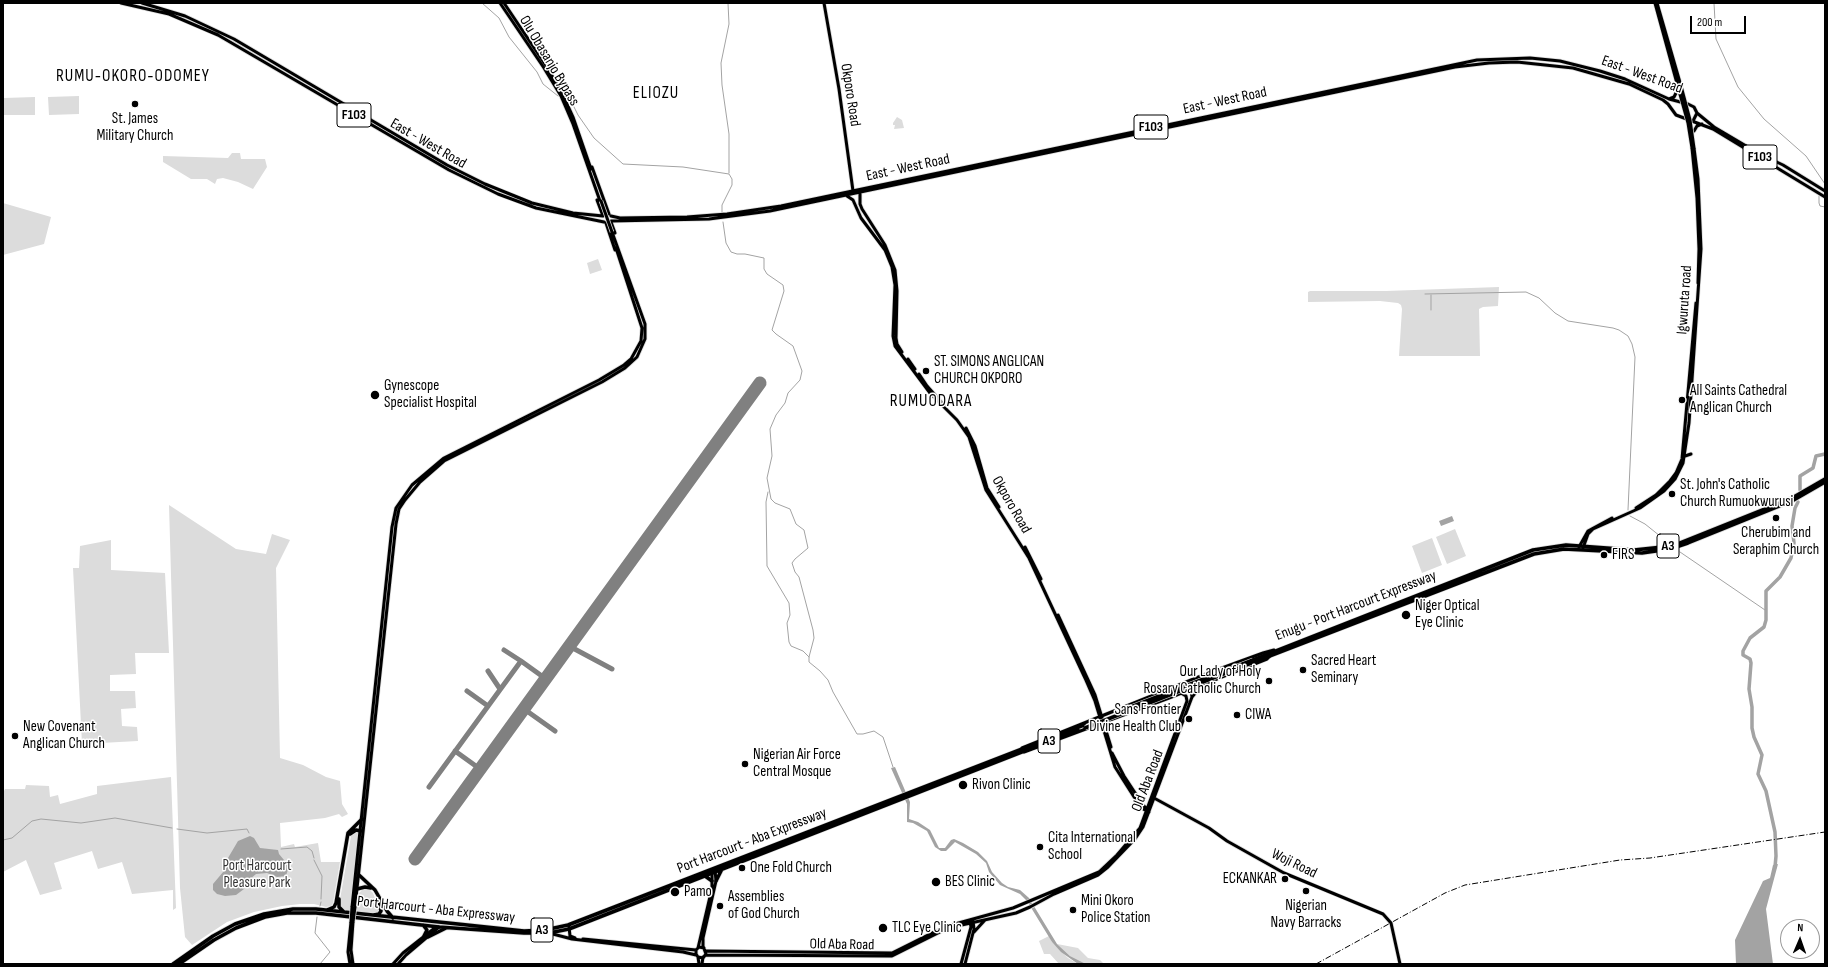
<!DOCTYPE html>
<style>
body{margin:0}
#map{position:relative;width:1828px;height:967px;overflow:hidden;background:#fff;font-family:"Sofia Sans Condensed",sans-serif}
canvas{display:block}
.frame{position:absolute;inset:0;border:4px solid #000;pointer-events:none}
.north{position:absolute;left:1780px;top:919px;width:40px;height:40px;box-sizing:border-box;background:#fff;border:1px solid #999;border-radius:50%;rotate:2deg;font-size:11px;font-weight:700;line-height:16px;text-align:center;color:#000}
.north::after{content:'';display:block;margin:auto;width:14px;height:18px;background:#000;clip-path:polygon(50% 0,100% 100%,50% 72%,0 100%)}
.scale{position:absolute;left:1690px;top:16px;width:56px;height:18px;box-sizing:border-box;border:2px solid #000;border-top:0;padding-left:5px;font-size:12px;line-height:14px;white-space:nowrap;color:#000;-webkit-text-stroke:3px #fff;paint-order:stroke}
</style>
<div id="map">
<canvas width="1828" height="967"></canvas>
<div class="frame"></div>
<div class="north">N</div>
<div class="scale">200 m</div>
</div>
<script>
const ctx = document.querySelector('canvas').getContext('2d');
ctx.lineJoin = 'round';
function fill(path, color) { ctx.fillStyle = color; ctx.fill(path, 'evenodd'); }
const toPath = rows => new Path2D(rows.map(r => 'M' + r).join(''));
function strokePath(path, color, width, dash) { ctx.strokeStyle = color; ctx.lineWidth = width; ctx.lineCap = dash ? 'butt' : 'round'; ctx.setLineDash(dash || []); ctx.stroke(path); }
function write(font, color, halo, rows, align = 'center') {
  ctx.font = font + ' "Sofia Sans Condensed",sans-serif'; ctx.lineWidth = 3; ctx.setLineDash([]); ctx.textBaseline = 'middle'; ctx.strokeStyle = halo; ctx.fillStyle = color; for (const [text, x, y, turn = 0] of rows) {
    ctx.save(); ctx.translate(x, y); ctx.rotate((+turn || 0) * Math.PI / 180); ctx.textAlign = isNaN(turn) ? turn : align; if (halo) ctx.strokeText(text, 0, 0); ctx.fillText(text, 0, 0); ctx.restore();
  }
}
fill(toPath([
 [79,96,79,114,49,115,48,97],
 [35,97,35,115,4,115,4,98],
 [897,117,902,120,904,128,894,129,895,125,893,125,893,123],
 [232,153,240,153,241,159,265,159,267,167,253,189,238,182,223,178,217,179,215,184,207,179,191,179,163,162,163,156,228,158],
 [3,203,51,217,44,244,3,255],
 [598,259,602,270,590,274,587,263],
 [1499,287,1498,306,1483,307,1479,309,1480,356,1399,356,1402,309,1401,305,1398,303,1380,301,1308,302,1308,292,1310,291,1386,291],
 [169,505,236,549,266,554,272,534,290,540,276,568,280,758,303,765,326,777,340,781,342,804,348,814,342,817,339,814,325,818,280,823,281,847,294,844,295,847,318,843,321,862,340,862,333,903,331,906,326,907,314,904,300,904,282,906,254,912,227,922,192,945,185,937,180,888],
 [1455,529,1466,556,1447,564,1436,537],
 [1432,538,1442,565,1422,573,1412,546],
 [111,540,111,570,165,573,169,653,135,653,136,674,110,675,110,691,135,691,136,708,121,709,122,726,137,727,138,741,82,744,73,568,79,568,80,546],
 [171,777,176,908,173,910,173,890,132,894,122,862,98,869,92,851,54,863,62,889,40,895,26,860,3,872,3,793,5,789,25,789,26,785,49,786,50,797,58,795,60,804,97,794,97,786],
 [356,832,359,833,350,912,344,910,339,905,351,836],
 [363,889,369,889,373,893,379,908,378,912,373,913,356,912,358,894],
 [1049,936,1052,942,1068,958,1078,964,1059,964,1050,954,1044,954,1039,941],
 [1057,944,1078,948,1088,958,1100,960,1104,964,1086,964,1070,956]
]), '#dcdcdc');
fill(toPath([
 [1452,516,1454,521,1441,526,1439,521],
 [895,767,910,802,909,819,918,822,930,830,939,848,945,848,951,840,954,839,963,843,978,852,987,861,992,872,1002,883,1008,887,1020,890,1029,898,1057,944,1070,956,1086,964,1078,964,1061,952,1052,942,1027,901,1020,894,1000,885,989,872,986,863,976,854,955,842,946,851,941,851,935,847,927,831,913,823,907,822,907,804,891,768],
 [250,836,254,838,260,848,278,850,279,854,289,866,286,876,277,877,267,873,256,874,249,880,244,889,236,895,225,896,217,894,213,890,213,884,229,865,228,858,238,841],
 [1778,864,1766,909,1773,964,1736,964,1735,940,1763,881,1770,878,1773,865]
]), '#a3a3a3');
strokePath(toPath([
 [482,3,499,18,509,37,537,72,543,84,558,96],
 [728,3,729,24,721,63,722,85,729,134,729,173],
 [1714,3,1716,39,1738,87,1764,119,1806,156,1825,184],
 [565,96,569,97,578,115,594,138,623,164,683,167,729,174,732,179,732,185,722,205,722,212],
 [1819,196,1819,203,1820,206,1825,207],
 [723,222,726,243,731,252,737,254,745,254,764,258,764,269,767,274,783,285,784,291,772,330,776,334,793,346,802,371,800,380,788,393,785,403,776,415,770,429,772,456,767,478,771,499,775,503,790,509,796,524,804,530,808,548,795,559,792,563,795,572,799,577,813,630,814,638,809,657,809,662,820,671,828,680,833,692,857,734,863,734,874,731,883,737,893,767],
 [1425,294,1526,292,1539,298,1555,313,1568,321,1613,328,1619,330,1628,336,1632,344,1635,357,1628,510],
 [1431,310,1431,295],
 [768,492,766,502,767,566,789,603,790,615,787,623,789,642,791,646,803,651,809,657],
 [1630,516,1645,524,1670,544],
 [1680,552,1765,610],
 [177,829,207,833,247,829,249,833],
 [3,840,12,838,32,821,41,819,81,823,115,818,172,828],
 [281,849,307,847,312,851,314,858],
 [314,860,322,876,321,899],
 [320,906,321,902],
 [317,917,315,933,330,952,320,964]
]), '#a3a3a3', 1);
strokePath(toPath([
 [1800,490,1800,476,1813,468,1816,456,1825,454],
 [1775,867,1776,856,1775,832,1766,791,1758,774,1762,755,1754,737,1752,728,1752,707,1749,689,1751,663,1750,659,1743,655,1743,651,1750,638,1764,627,1766,620,1766,591,1780,577,1791,558,1794,543,1792,526,1795,508,1798,502]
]), '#a3a3a3', 3.5);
strokePath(toPath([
 [569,646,612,669],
 [504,650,521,661],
 [488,671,500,689],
 [467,691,488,706],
 [524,709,555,731],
 [455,751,480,769],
 [429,787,521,661,546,679]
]), '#808080', 5);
strokePath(toPath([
 [415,859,760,383]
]), '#808080', 13);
const major = toPath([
 [121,3,169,14,218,35,449,170,498,194,536,208,604,222],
 [142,3,185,16,234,39,447,165,485,184,532,203,573,213,603,216],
 [500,3,544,68,561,96,573,124,600,201],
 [504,3,547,67,563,95,573,117,591,169],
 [824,3,839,89,853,191],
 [1655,3,1678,87],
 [1657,3,1681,86],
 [1669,99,1674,97,1676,93],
 [1697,113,1714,127,1758,153,1783,165,1825,191],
 [1694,131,1697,126,1702,124],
 [1692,148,1697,198,1699,249,1698,283],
 [592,167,609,214],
 [860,193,860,204,862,209,885,245,895,270,897,291,896,338,897,344,902,352],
 [847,196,853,200,861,218,885,250,892,267,895,285,893,336,895,346,930,393,957,420,969,437,986,490,1029,558,1085,678,1095,701,1115,767,1136,800,1143,809,1149,812],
 [597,200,603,216],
 [611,216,620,218,687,217,727,214,781,206,1477,60,1530,58,1560,61,1600,71,1625,79,1669,99,1688,104,1694,107,1697,113,1693,121],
 [611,221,709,219,770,211,1455,67,1489,63,1517,62,1573,68,1629,84,1663,100,1668,104,1676,115,1713,129,1825,197],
 [611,222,615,233],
 [606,223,615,250],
 [908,359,915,369],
 [919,374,927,386,944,405],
 [966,428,975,446,987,488,999,507],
 [1685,456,1691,454],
 [1636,508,1656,495,1670,481,1676,473,1682,459,1696,303],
 [1025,547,1041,579],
 [1579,547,1588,531,1612,518],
 [1583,548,1588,534,1593,529,1640,508,1664,491,1675,479,1683,463,1689,423,1701,249,1698,179,1694,148],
 [1058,615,1095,695,1111,747],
 [1192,697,1201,686],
 [1022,748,1211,672,1263,653,1274,650],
 [1024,752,1169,698,1267,659,1270,656],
 [1112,753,1124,776,1143,805,1149,811],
 [1154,798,1209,828,1227,841,1284,873,1383,914,1391,923,1400,964],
 [352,907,392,527,396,508,412,485,444,458,599,380,624,365,631,359,641,341,642,328,616,248],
 [355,907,396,524,399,509,405,500,420,482,444,461,602,382,625,368,637,357,645,339,645,324,612,232],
 [569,927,570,936,575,938],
 [974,932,985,920],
 [549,933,572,939,683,952,696,955],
 [583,939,696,950],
 [698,948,712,888,712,872],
 [704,948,699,947,696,950,696,954,698,957,703,958,706,954,703,946,703,938,716,881,715,870],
 [706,951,892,953,944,927,1013,908,1099,872,1117,855,1140,828,1187,701,1186,696,1181,693],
 [706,955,892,956,948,928,1016,913,1030,907,1054,894,1098,875,1108,867,1135,839,1143,827,1192,697,1191,690,1184,683],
 [698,957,699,964],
 [350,964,348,952,351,922],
 [353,964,351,950,353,922],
 [393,964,403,953,436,927],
 [398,964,406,955,439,927],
 [702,964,703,957],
 [961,964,971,927,970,922],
 [965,964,974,929,973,921]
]);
const highway = toPath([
 [1253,660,1533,550,1566,545,1634,550,1672,546,1792,498,1825,479],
 [1254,662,1534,554,1564,549,1642,553,1670,549,1688,543,1792,501,1825,482],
 [350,834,356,830,361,831],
 [359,875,375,890,387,911,393,918],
 [705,876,712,881],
 [716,881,722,869],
 [357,889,365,887,371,888],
 [339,899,339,907,344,912],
 [327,910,334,907,336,903,348,833,362,819],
 [374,915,379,914,381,911,378,898],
 [423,925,427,930,424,936],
 [428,937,446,928],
 [173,964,213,936,235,924,264,914,293,909,316,909,524,931,545,930,568,925,1084,725],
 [179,964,214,940,236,928,265,917,287,913,316,913,439,927,524,933,549,933,569,929,1078,730]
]);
strokePath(major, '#dbdbdb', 4.5);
strokePath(highway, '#dbdbdb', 5);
strokePath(major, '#000', 3);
strokePath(highway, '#000', 3.5);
strokePath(toPath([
 [1316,964,1445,893,1465,885,1620,860,1650,858,1825,832]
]), '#000', 1, [6, 2, 1, 2]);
const majorBridge = toPath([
 [1681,86,1690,120,1694,148],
 [1678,87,1688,123,1692,148],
 [601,201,612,232],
 [351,922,352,907],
 [353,922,355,907]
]);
const highwayBridge = toPath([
 [1123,710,1253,660],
 [1085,728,1254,662]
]);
strokePath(majorBridge, '#dbdbdb', 4.5, []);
strokePath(highwayBridge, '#dbdbdb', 5, []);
strokePath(majorBridge, '#000', 3);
strokePath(highwayBridge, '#000', 3.5);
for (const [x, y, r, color] of [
 [135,104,4,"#000"],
 [926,371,4,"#000"],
 [375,395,5,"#000"],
 [1682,400,4,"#000"],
 [1672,494,4,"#000"],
 [1776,518,4,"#000"],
 [1604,555,4,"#000"],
 [1406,615,5,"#000"],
 [1303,670,4,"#000"],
 [1269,681,4,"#000"],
 [1237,715,4,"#000"],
 [1189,719,4,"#000"],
 [15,736,4,"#000"],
 [745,764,4,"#000"],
 [963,785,5,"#000"],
 [1040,847,4,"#000"],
 [742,868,4,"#000"],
 [1285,879,4,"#000"],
 [936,882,5,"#000"],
 [1306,891,4,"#000"],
 [675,892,5,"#000"],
 [720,906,4,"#000"],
 [1073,910,4,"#000"],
 [883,928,5,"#000"]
]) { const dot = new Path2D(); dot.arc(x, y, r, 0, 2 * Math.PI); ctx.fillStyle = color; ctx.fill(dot); strokePath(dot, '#fff', 1.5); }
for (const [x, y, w] of [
 [354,115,34],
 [1151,127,34],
 [1760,157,34],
 [1668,546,22],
 [1049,741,22],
 [542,930,22]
]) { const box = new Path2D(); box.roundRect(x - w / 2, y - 12, w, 24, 3); ctx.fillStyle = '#fff'; ctx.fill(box); strokePath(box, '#000', 1); }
write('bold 14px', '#000', null, [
 ["F103",354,115],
 ["F103",1151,127],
 ["F103",1760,157],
 ["A3",1668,546],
 ["A3",1049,741],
 ["A3",542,930]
]);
write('15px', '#000', '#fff', [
 ["Olu Obasanjo Bypass",549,61,59],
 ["East - West Road",1642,75,20],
 ["Okporo Road",850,95,81],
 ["East - West Road",1225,101,-12],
 ["East - West Road",428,144,30],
 ["East - West Road",908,168,-12],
 ["Igwuruta road",1685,300,-86],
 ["Okporo Road",1011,505,60],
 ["Enugu - Port Harcourt Expressway",1356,606,-21],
 ["Old Aba Road",1148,781,-69],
 ["Port Harcourt - Aba Expressway",752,841,-21],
 ["Woji Road",1294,864,26],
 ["Port Harcourt - Aba Expressway",436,910,6],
 ["Old Aba Road",842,945,1]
]);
write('15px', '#000', '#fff', [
 ["St. James",135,119,"center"],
 ["Military Church",135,136,"center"],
 ["ST. SIMONS ANGLICAN",934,362],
 ["CHURCH OKPORO",934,379],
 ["Gynescope",384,386],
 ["Specialist Hospital",384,403],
 ["All Saints Cathedral",1690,391],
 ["Anglican Church",1690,408],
 ["St. John's Catholic",1680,485],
 ["Church Rumuokwurusi",1680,502],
 ["Cherubim and",1776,533,"center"],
 ["Seraphim Church",1776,550,"center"],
 ["FIRS",1612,555],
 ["Niger Optical",1415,606],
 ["Eye Clinic",1415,623],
 ["Sacred Heart",1311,661],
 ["Seminary",1311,678],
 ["Our Lady of Holy",1261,672,"right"],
 ["Rosary Catholic Church",1261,689,"right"],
 ["Sans Frontier",1181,710,"right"],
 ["Divine Health Club",1181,727,"right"],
 ["CIWA",1245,715],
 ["New Covenant",23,727],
 ["Anglican Church",23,744],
 ["Nigerian Air Force",753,755],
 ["Central Mosque",753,772],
 ["Rivon Clinic",972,785],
 ["Cita International",1048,838],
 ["School",1048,855],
 ["One Fold Church",750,868],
 ["ECKANKAR",1277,879,"right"],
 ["BES Clinic",945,882],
 ["Pamo",684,892],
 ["Assemblies",728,897],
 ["of God Church",728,914],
 ["Mini Okoro",1081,901],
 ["Police Station",1081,918],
 ["Nigerian",1306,906,"center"],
 ["Navy Barracks",1306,923,"center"],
 ["TLC Eye Clinic",892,928]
], 'left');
write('15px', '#333', '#fff', [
 ["Port Harcourt",257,866],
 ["Pleasure Park",257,883]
]);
ctx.letterSpacing = '1px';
write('17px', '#000', '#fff', [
 ["RUMU-OKORO-ODOMEY",133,77],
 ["ELIOZU",656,94],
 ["RUMUODARA",931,402]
]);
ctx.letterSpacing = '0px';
</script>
